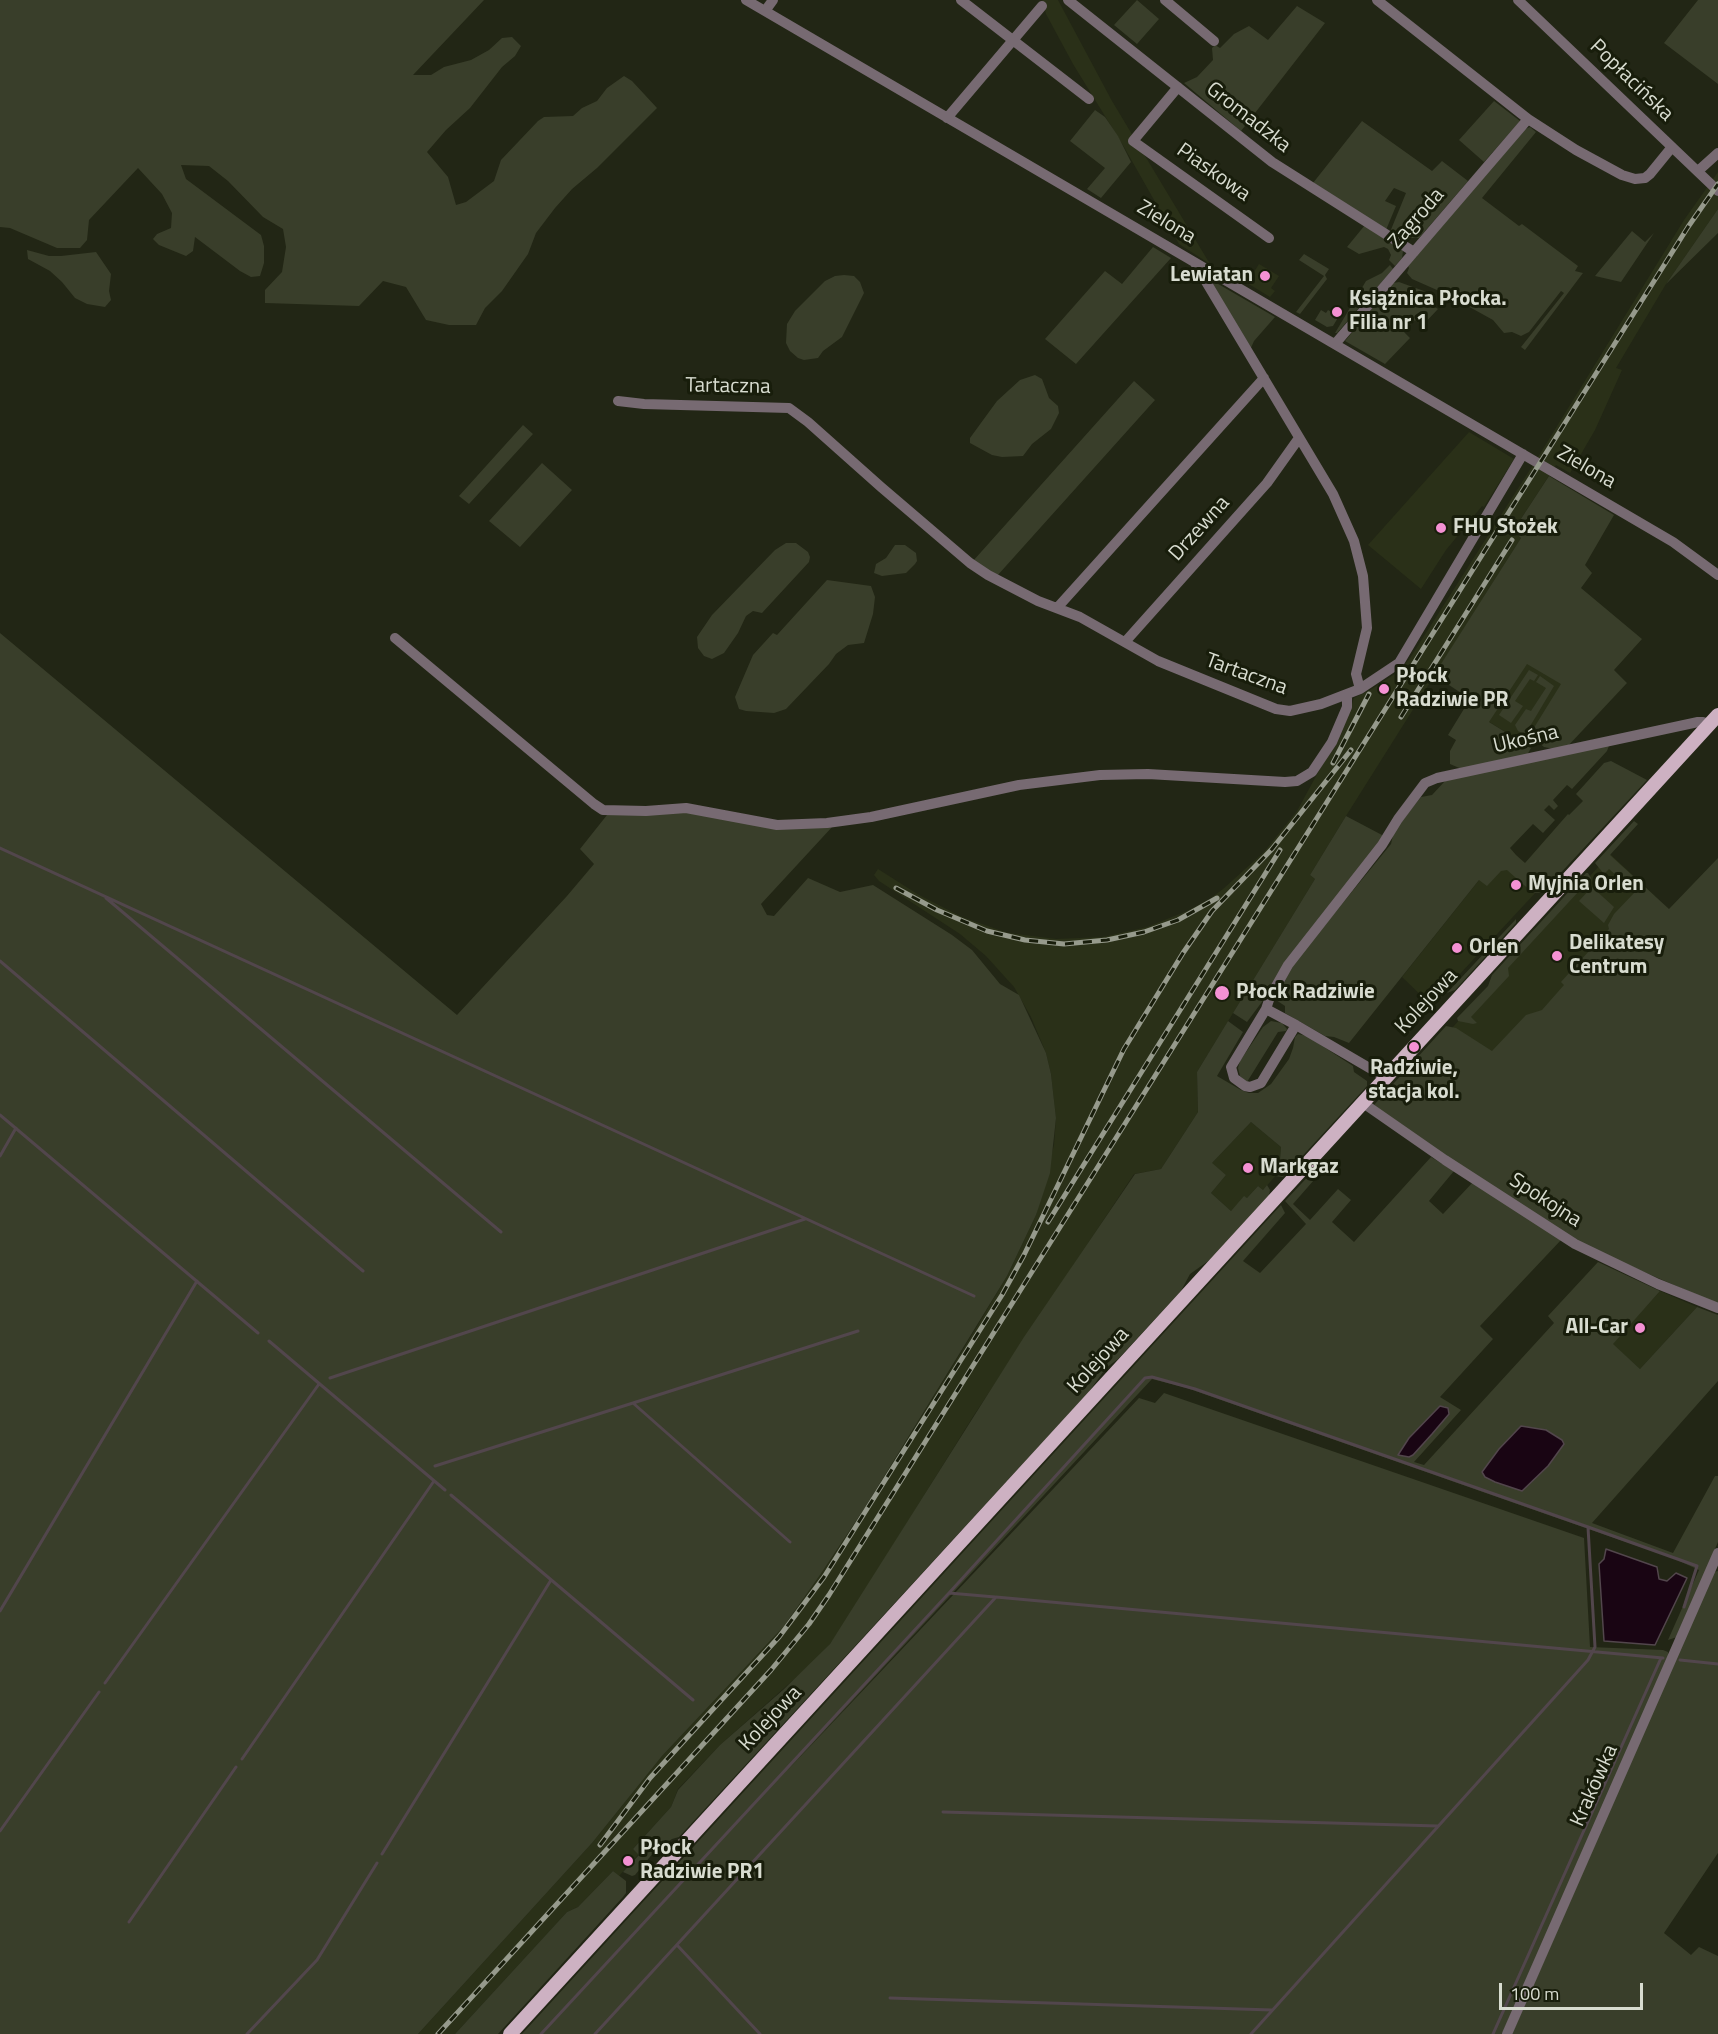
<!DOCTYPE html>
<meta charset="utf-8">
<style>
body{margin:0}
#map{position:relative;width:1718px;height:2034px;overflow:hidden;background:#222615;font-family:"Titillium Web",sans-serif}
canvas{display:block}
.scale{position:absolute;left:1499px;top:1983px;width:144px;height:27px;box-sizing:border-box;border:3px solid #d8dcd0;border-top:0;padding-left:8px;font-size:18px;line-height:21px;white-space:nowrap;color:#d8dcd0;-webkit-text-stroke:4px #181d0b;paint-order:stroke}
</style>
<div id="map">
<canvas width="1718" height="2034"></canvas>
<div class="scale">100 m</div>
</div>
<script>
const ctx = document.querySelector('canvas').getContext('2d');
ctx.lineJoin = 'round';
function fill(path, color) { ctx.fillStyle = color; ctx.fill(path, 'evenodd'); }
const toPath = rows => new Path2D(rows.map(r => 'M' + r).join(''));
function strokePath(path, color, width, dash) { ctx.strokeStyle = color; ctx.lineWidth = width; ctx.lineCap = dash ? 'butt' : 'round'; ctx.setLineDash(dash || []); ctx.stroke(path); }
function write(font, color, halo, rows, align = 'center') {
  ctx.font = font + ' "Titillium Web",sans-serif'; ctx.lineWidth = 6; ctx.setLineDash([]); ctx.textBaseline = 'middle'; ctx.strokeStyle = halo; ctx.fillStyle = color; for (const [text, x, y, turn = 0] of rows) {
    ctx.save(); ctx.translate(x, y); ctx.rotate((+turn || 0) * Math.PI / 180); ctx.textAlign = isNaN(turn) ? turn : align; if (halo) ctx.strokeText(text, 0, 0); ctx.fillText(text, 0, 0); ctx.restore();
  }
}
fill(toPath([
 [1042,0,1058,0,1112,101,1210,264,1179,244,1124,147,1073,64,1046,14],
 [1718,172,1718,209,1666,284,1616,368,1622,370,1595,430,1570,473,1556,465,1513,531,1521,538,1346,816,1310,875,1315,879,1197,1072,1198,1112,1161,1169,1134,1174,974,1415,841,1629,830,1644,810,1665,720,1745,678,1789,671,1807,633,1849,639,1854,619,1876,613,1871,578,1907,567,1912,455,2034,418,2034,592,1843,662,1756,784,1626,820,1575,866,1506,976,1328,1007,1276,1036,1215,1054,1145,1056,1118,1051,1074,1046,1053,1031,1017,1014,987,986,956,960,934,879,881,874,875,878,869,919,895,962,917,1008,933,1056,939,1103,937,1147,927,1187,911,1208,900,1223,889,1264,852,1297,811,1346,721,1354,698,1370,690,1398,672,1410,658,1538,457,1684,220],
 [1259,264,1279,276,1271,288,1275,291,1270,297,1247,283],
 [1469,432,1514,459,1484,507,1482,506,1446,550,1421,589,1368,545],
 [1526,648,1575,679,1531,748,1483,718],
 [1503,850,1538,890,1431,1005,1402,977],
 [1610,854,1655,896,1504,1062,1452,1028],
 [1251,1122,1281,1147,1279,1172,1263,1190,1258,1186,1247,1198,1244,1197,1231,1211,1211,1193,1226,1175,1211,1164],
 [1660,1291,1697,1307,1640,1369,1612,1344]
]), '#2a3018');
fill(toPath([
 [0,0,484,0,413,75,431,75,444,67,471,60,489,50,502,38,512,37,521,46,515,56,502,67,470,108,446,130,427,152,448,177,456,205,466,202,494,181,501,160,538,121,544,117,573,116,582,108,597,101,607,88,624,76,632,81,657,108,597,168,572,189,555,208,536,233,528,254,502,291,485,308,476,325,449,325,426,320,406,287,383,281,359,306,265,303,265,290,282,272,286,247,283,229,263,217,228,181,209,166,181,165,186,179,261,235,264,246,264,263,260,276,251,277,240,271,195,237,193,251,186,256,159,245,153,239,157,234,171,228,172,213,162,194,138,168,89,220,87,240,80,248,57,248,10,228,0,227],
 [1137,0,1159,19,1137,44,1114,25],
 [1698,0,1718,0,1718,84,1664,43],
 [1297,6,1325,23,1241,131,1184,83,1197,77,1213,60,1212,48,1215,45,1220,48,1234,34,1249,26,1268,40],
 [1494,101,1520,121,1484,162,1459,140],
 [1095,110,1105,117,1118,136,1131,162,1101,198,1087,189,1105,168,1070,141],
 [1362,121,1432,171,1442,161,1468,181,1419,238,1401,238,1390,232,1406,193,1394,188,1385,201,1396,206,1386,230,1313,183],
 [1530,127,1536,132,1482,198,1519,226,1522,224,1578,266,1575,271,1583,273,1525,350,1521,347,1564,293,1561,291,1529,332,1521,336,1512,332,1504,333,1493,320,1446,294,1412,279,1407,273,1409,268,1408,266,1523,130],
 [1718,209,1718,233,1666,284],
 [1365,225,1403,251,1402,258,1395,266,1389,260,1391,255,1388,249,1384,247,1359,254,1347,247],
 [1632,231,1645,242,1654,233,1621,282,1595,276],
 [1153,247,1171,258,1076,364,1045,339,1105,271,1122,284],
 [27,250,49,256,61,256,96,252,111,274,109,291,111,300,105,307,87,304,75,298,62,282,50,271,28,259],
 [1304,254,1329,269,1325,275,1327,279,1300,314,1296,312,1324,276,1299,260],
 [1390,265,1393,269,1337,333,1335,333,1366,281,1382,273],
 [844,275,854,276,860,282,864,293,842,337,823,351,818,358,804,360,798,358,790,351,786,343,787,324,795,311,825,281,835,276],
 [1213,281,1275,317,1254,341,1250,350,1210,282],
 [1399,282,1435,295,1430,304,1438,309,1422,326,1415,320,1404,332,1410,338,1385,364,1345,341,1393,283],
 [1321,310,1326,313,1328,310,1339,316,1333,326,1327,327,1315,320],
 [1035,375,1042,379,1049,398,1058,406,1059,413,1051,429,1032,444,1023,456,1002,457,992,455,970,443,970,438,997,401,1020,380],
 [1134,381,1155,400,997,576,973,561],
 [523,425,533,434,469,504,459,496],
 [542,463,572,490,520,547,489,521],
 [1549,476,1614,515,1585,565,1592,573,1581,588,1642,639,1614,670,1627,683,1567,747,1554,749,1544,747,1532,737,1532,731,1561,684,1527,664,1489,722,1531,748,1526,757,1464,770,1450,764,1450,751,1456,740,1448,735,1470,699,1434,675,1521,538,1513,531],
 [786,543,796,543,808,552,810,557,809,562,762,613,753,611,746,616,738,633,724,653,712,659,704,656,698,648,697,637,712,615,775,550],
 [895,545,905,545,916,553,917,561,915,564,906,573,882,576,874,573,876,564,886,558],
 [827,580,871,586,875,597,873,614,864,643,848,645,836,654,829,664,786,709,774,713,746,711,739,709,735,697,753,655,773,633,777,635],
 [0,633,457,1015,567,896,594,864,580,849,607,815,678,811,833,826,761,904,767,915,774,916,808,878,840,892,873,885,952,935,972,950,1000,984,1019,995,1046,1053,1051,1074,1056,1118,1050,1173,1036,1215,1007,1276,866,1506,820,1575,784,1626,662,1756,592,1843,418,2034,0,2034],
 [1529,670,1538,675,1534,681,1530,679,1515,701,1523,706,1511,723,1499,715],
 [1540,676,1554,686,1526,733,1522,733,1518,731,1515,725,1526,709,1531,711,1546,688,1536,682],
 [1610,743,1607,751,1572,789,1567,785,1553,800,1558,806,1554,810,1549,805,1544,810,1555,820,1543,833,1533,824,1510,848,1516,855,1525,863,1568,814,1569,815,1583,801,1576,794,1604,763,1611,761,1647,780,1542,893,1533,893,1507,870,1501,871,1487,886,1479,880,1349,1043,1334,1037,1325,1036,1285,1013,1285,1006,1273,998,1288,970,1391,844,1394,831,1421,797,1432,795,1445,781],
 [1346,816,1382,835,1383,839,1247,1022,1233,1013,1315,879,1310,875],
 [1634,821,1638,824,1610,855,1669,909,1718,858,1718,1304,1584,1246,1376,1111,1374,1105,1446,1026,1456,1028,1492,1051,1526,1015,1542,1010,1564,985,1561,982,1609,929,1608,925,1614,914,1635,892,1609,869,1604,874,1595,863],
 [1586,873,1588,873,1591,878,1508,968,1509,976,1471,1017,1477,1023,1473,1024,1458,1021,1457,1018,1488,986,1492,975],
 [1592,887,1614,907,1604,923,1579,901],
 [1516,919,1516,923,1455,990,1447,993],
 [1228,1021,1243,1032,1217,1076,1241,1090,1249,1093,1258,1093,1271,1084,1289,1059,1293,1048,1295,1037,1298,1034,1307,1036,1353,1066,1354,1072,1367,1081,1367,1086,1283,1177,1275,1176,1279,1172,1281,1147,1251,1122,1212,1163,1226,1175,1211,1193,1231,1211,1244,1196,1247,1198,1258,1186,1263,1190,1267,1185,1270,1190,1269,1196,1214,1257,1190,1274,1181,1291,1118,1359,1106,1368,1088,1393,679,1837,672,1839,654,1852,635,1875,632,1876,623,1872,639,1855,633,1849,671,1807,678,1790,720,1745,783,1690,830,1644,1024,1337,1135,1174,1161,1169,1198,1112,1197,1072],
 [1271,1021,1282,1023,1287,1029,1286,1031,1278,1032,1247,1082,1240,1076,1238,1068,1240,1061,1263,1027],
 [1431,1157,1454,1171,1429,1201,1443,1214,1474,1181,1561,1240,1480,1326,1493,1339,1440,1397,1461,1410,1414,1462,1424,1465,1554,1323,1548,1316,1598,1262,1660,1291,1613,1344,1640,1369,1697,1307,1718,1315,1718,1381,1592,1523,1673,1553,1715,1476,1718,1476,1718,1542,1677,1637,1668,1640,1699,1570,1675,1559,1557,1518,1187,1388,1152,1379,785,1773,1139,1398,1155,1403,1164,1393,1584,1538,1590,1647,1663,1650,1668,1652,1669,1657,1502,2034,522,2034,1281,1205,1285,1213,1243,1261,1260,1273,1306,1224,1285,1201,1316,1168,1321,1172,1293,1204,1310,1220,1338,1189,1351,1200,1332,1222,1354,1242],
 [1440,1406,1445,1406,1432,1434,1409,1457,1435,1411],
 [1718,1571,1718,1853,1664,1933,1691,1955,1699,1947,1718,1956,1718,2034,1512,2034,1714,1572],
 [613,1871,626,1881,626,1893,623,1897,498,2034,455,2034,567,1912,578,1907]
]), '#393e2a');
const water = toPath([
 [1440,1406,1448,1408,1449,1414,1432,1434,1413,1455,1409,1457,1398,1455,1409,1438,1440,1406],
 [1521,1426,1546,1430,1562,1440,1564,1444,1548,1466,1522,1491,1495,1482,1485,1477,1482,1472,1499,1449,1521,1426],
 [1606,1549,1657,1567,1659,1579,1667,1581,1676,1573,1687,1578,1655,1645,1604,1641,1599,1564,1604,1559,1606,1549]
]);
fill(water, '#190513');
strokePath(water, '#52464c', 1.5);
strokePath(toPath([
 [0,848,974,1296],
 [106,898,501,1232],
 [0,961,363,1271],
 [0,1115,258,1333],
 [0,1156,16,1128],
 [269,1341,445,1490],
 [330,1378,805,1219],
 [633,1403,858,1331],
 [435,1466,633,1403,790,1542],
 [451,1495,693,1700],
 [995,1597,949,1593,1145,1378,1152,1377,1195,1389,1588,1527],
 [0,1611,197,1281],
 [1680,1660,1718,1664],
 [105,1683,319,1384],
 [242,1759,434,1481],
 [943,1812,1438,1826],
 [0,1831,99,1692],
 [382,1854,551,1580],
 [129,1922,236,1767],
 [677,1945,760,2034],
 [890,1998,1272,2010],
 [247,2034,317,1960,377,1863],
 [541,2034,949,1593],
 [595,2034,996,1597,1663,1658],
 [1251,2034,1588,1660,1595,1647,1588,1527,1697,1566,1684,1607],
 [1493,2034,1661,1658]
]), '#52464c', 3);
strokePath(toPath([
 [746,0,1673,542,1718,575],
 [961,0,1089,99],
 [1068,0,1272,162,1414,252],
 [1165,0,1214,41],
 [1518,0,1718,191],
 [765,11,773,0],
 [1178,87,1133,141,1269,238],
 [947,118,1042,6],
 [1528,119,1576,150,1622,175,1635,179,1645,178,1650,174,1672,147],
 [1698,171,1718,153],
 [1196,265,1333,494,1354,541,1363,576,1367,628,1356,674,1360,689],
 [1335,344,1528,119,1377,0],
 [618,401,644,404,789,408,808,422,881,487,970,563,988,575,1038,601,1080,617,1158,661,1276,709,1290,711,1321,704,1360,689,1399,663,1523,454],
 [1057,608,1264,378],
 [395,638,594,804,603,810,646,811,686,808,777,825,827,823,871,817,1019,785,1100,775,1148,774,1285,782,1297,781,1312,772,1332,742,1347,707,1347,695],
 [1125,642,1267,483,1299,438],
 [1266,1009,1296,1025],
 [1385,1079,1378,1073,1296,1025,1261,1083,1250,1087,1245,1086,1234,1078,1231,1067,1266,1009,1270,997,1288,965,1382,845,1398,819,1425,783,1437,778,1698,722,1703,722,1710,724],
 [1363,1103,1445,1160,1575,1244,1658,1284,1718,1308],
 [1507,2034,1718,1553]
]), '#776a72', 10);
strokePath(toPath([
 [510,2034,1718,715]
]), '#cdb1c2', 14);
const rail = toPath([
 [1401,717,1512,540],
 [1333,763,1369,694],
 [896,888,937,910,987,931,1025,940,1064,944,1107,940,1144,932,1178,920,1217,898],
 [1048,1222,1280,850],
 [600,1845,650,1778,779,1637,824,1577,1002,1295,1024,1255,1124,1049,1183,953,1212,911,1272,849,1351,750],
 [438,2034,771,1670,809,1624,829,1595,1688,227,1718,184]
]);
strokePath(rail, '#969a8c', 5);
strokePath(rail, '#181d0b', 3, [9]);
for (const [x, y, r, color] of [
 [1265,276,6,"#f491d3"],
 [1337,312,6,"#f491d3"],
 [1441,528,6,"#f491d3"],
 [1384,689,6,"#f491d3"],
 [1516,885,6,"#f491d3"],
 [1457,948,6,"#f491d3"],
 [1557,956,6,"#f491d3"],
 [1222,993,8,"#f491d3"],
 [1414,1047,6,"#f491d3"],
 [1248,1168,6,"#f491d3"],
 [1640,1328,6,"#f491d3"],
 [628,1861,6,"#f491d3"]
]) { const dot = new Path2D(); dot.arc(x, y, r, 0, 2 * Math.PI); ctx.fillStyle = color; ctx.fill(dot); strokePath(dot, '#181d0b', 2); }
write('21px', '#d8dcd0', '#181d0b', [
 ["Popłacińska",1631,81,44],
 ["Gromadzka",1248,118,38],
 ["Piaskowa",1213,173,35],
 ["Zagroda",1417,219,-49],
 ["Zielona",1166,223,31],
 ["Tartaczna",728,387,1],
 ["Zielona",1586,468,30],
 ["Drzewna",1200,529,-48],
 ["Tartaczna",1246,675,20],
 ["Ukośna",1526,740,-13],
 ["Kolejowa",1427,1002,-47],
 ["Spokojna",1545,1201,33],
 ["Kolejowa",1099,1361,-48],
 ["Kolejowa",771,1719,-47],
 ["Krakówka",1595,1786,-66]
]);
write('bold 21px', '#d8dcd0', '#181d0b', [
 ["Lewiatan",1253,276,"right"],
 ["Książnica Płocka.",1349,300],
 ["Filia nr 1",1349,324],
 ["FHU Stożek",1453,528],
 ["Płock",1396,677],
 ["Radziwie PR",1396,701],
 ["Myjnia Orlen",1528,885],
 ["Delikatesy",1569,944],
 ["Centrum",1569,968],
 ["Orlen",1469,948],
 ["Płock Radziwie",1236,993],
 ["Radziwie,",1414,1069,"center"],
 ["stacja kol.",1414,1093,"center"],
 ["Markgaz",1260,1168],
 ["All-Car",1628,1328,"right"],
 ["Płock",640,1849],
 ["Radziwie PR1",640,1873]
], 'left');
</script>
